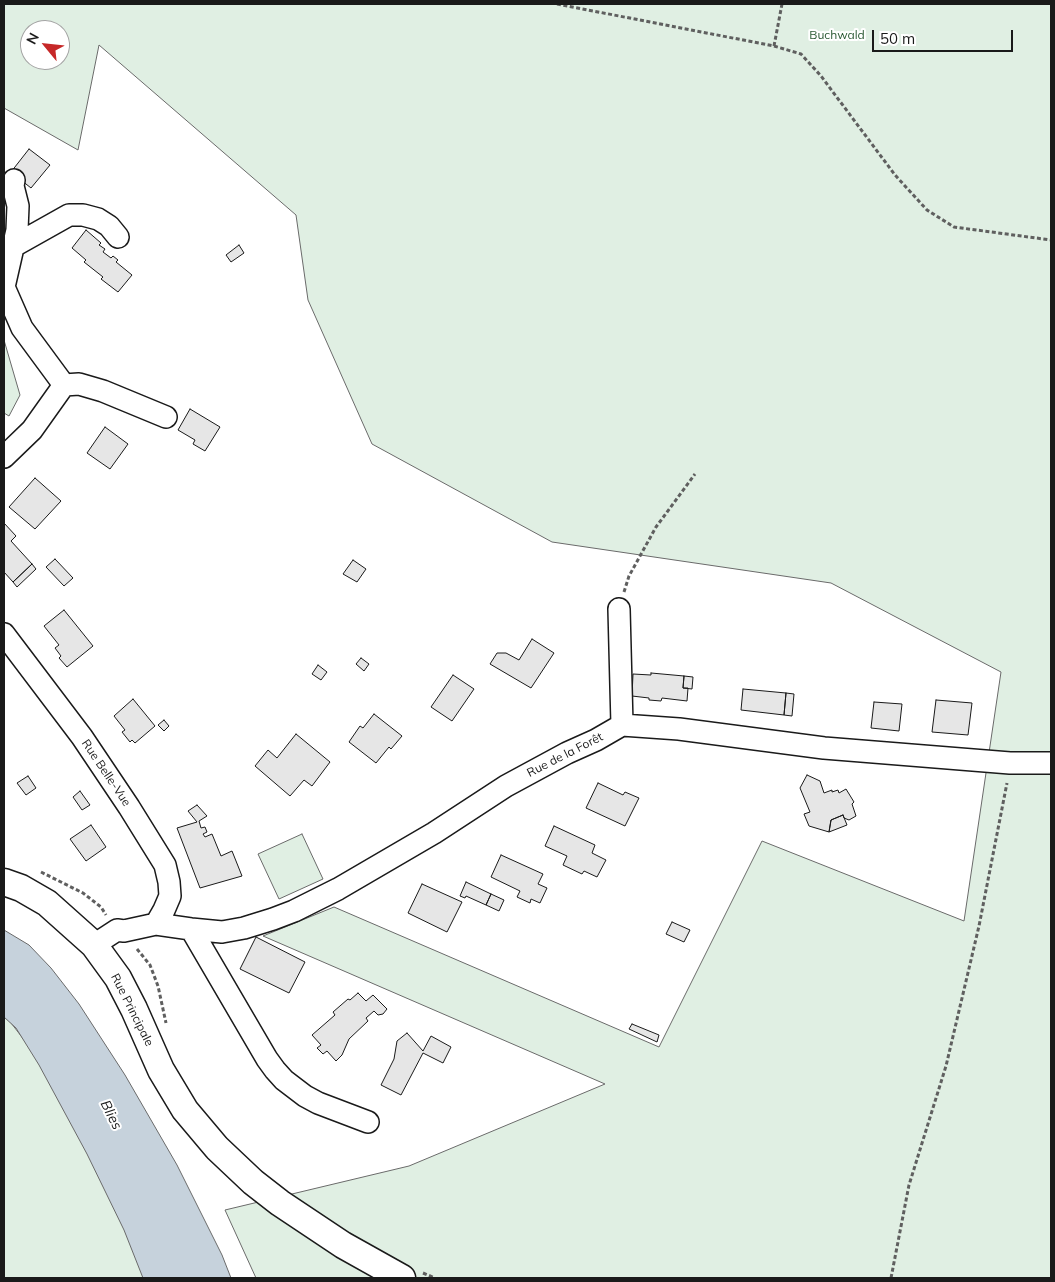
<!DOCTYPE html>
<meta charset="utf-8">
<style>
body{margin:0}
#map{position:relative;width:1055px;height:1282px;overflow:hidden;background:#fff;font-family:Mulish,sans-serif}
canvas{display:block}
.frame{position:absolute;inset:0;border:5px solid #1a1a1a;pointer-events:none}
.north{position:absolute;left:20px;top:20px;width:50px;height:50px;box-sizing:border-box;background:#fff;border:1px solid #a3a3a3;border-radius:50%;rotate:298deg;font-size:14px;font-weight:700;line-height:20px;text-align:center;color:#1a1a1a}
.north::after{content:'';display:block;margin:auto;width:18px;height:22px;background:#c62828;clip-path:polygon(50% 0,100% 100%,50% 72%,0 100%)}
.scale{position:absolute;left:872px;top:30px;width:141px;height:22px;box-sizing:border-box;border:2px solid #1a1a1a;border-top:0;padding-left:6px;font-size:15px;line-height:18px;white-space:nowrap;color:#1a1a1a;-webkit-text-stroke:4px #fff;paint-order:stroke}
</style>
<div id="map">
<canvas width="1055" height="1282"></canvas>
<div class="frame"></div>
<div class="north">N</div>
<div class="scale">50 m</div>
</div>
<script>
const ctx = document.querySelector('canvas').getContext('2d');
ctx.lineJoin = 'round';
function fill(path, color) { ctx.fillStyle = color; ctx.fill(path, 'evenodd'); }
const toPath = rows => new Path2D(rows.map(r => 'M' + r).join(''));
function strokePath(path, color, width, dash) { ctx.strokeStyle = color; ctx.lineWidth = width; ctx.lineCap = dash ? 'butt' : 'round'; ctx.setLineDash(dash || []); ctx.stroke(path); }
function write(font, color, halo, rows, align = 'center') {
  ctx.font = font + ' Mulish,sans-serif'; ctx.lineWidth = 4; ctx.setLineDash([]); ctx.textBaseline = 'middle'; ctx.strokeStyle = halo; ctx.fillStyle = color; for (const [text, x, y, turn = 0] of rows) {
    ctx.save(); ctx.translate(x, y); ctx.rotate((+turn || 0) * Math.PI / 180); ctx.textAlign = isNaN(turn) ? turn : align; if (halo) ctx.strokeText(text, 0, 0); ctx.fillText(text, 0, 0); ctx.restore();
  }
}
const green = toPath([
 [4,4,1051,4,1051,1278,256,1278,225,1210,409,1166,605,1084,263,936,334,907,659,1047,762,841,964,921,1001,672,831,583,552,542,372,444,308,300,296,215,99,45,78,150,4,108,4,4],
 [30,30,60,30,60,60,30,60,30,30],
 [4,340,20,395,9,416,4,413,4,340],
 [302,834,323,879,279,899,258,854,302,834],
 [4,1010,8,1019,58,1084,160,1278,4,1278,4,1010]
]);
fill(green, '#e0efe3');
strokePath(green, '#6a6a6a', 1);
const water = toPath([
 [4,930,29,945,51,968,79,1004,125,1075,177,1165,222,1255,231,1278,143,1278,124,1230,87,1154,39,1065,16,1028,4,1017,4,930]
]);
fill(water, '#c6d2dc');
strokePath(water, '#6a6a6a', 1);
const building = toPath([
 [29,149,50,165,31,188,11,172,29,149],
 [86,230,101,243,99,245,105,249,103,252,111,258,113,256,118,260,116,262,132,275,118,292,101,279,103,277,84,262,86,260,72,248,86,230],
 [239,245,244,253,231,262,226,255,239,245],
 [190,409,220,427,205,451,193,444,195,440,178,430,190,409],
 [105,427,128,444,110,469,87,453,105,427],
 [35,478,61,501,35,529,9,507,35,478],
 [4,523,16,536,11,541,32,564,13,582,4,572,4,523],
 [55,559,73,578,64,586,46,567,55,559],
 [353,560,366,569,357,582,343,574,353,560],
 [32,564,36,569,17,587,13,582,32,564],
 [64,610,93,646,67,667,59,658,61,656,55,648,59,645,44,626,64,610],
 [532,639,554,653,531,688,490,664,497,653,506,653,519,660,532,639],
 [361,658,369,664,364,671,356,664,361,658],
 [318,665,327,672,321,680,312,674,318,665],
 [651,673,684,676,683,688,688,688,687,701,662,698,661,701,649,700,649,698,632,696,633,674,651,675,651,673],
 [453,675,474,689,452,721,431,707,453,675],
 [684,676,693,677,692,689,683,688,684,676],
 [743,689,786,693,784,715,741,710,743,689],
 [786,693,794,694,792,716,784,715,786,693],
 [133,699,155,726,135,743,132,740,130,742,122,732,125,730,114,716,133,699],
 [936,700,972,703,968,735,932,732,936,700],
 [874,702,902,704,899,731,871,728,874,702],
 [374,714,402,736,391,749,389,747,376,763,349,742,360,726,363,728,374,714],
 [164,720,169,726,164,731,158,725,164,720],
 [296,734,330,762,312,786,304,780,290,796,255,766,268,750,277,758,296,734],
 [807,775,820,781,824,793,832,790,832,792,838,790,839,793,846,789,854,802,852,804,856,816,849,820,844,818,843,815,831,820,829,832,809,826,804,814,810,812,800,788,807,775],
 [28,776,36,788,26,795,17,783,28,776],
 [598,783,623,795,625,792,639,798,625,826,586,808,598,783],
 [80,791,90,805,82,810,73,797,80,791],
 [197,805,207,816,199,821,201,828,205,827,207,832,203,834,205,837,212,834,221,856,232,851,242,876,200,888,177,828,197,822,188,811,197,805],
 [843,815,847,825,829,832,831,820,843,815],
 [91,825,106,847,86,861,70,839,91,825],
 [554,826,595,845,592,853,606,860,597,877,584,871,582,874,563,865,567,856,545,846,554,826],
 [501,855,543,874,538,884,547,888,540,903,531,899,530,903,517,897,520,891,491,877,501,855],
 [466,882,491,894,486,905,466,896,465,898,460,896,466,882],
 [422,884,462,902,447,932,408,913,422,884],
 [491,894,504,900,499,911,486,905,491,894],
 [672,922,690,930,684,942,666,934,672,922],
 [256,937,305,962,289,993,240,969,256,937],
 [358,993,366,1001,373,995,387,1009,383,1014,378,1015,374,1011,366,1018,368,1021,349,1039,342,1055,336,1061,327,1051,323,1054,317,1048,321,1045,312,1035,335,1015,333,1012,348,999,350,1000,358,993],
 [632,1024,659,1035,657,1042,629,1029,632,1024],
 [407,1033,423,1051,431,1036,451,1047,443,1063,423,1053,401,1095,381,1085,394,1059,397,1041,407,1033]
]);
fill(building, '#e6e6e6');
strokePath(building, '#1a1a1a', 1);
const minor = toPath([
 [14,180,13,186,18,206,17,230,4,287,22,328,64,385],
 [12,247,69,215,83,215,98,219,109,226,118,237],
 [4,457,32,430,64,385,79,384,103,391,166,417],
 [619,609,622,725],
 [4,634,82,737,129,807,165,865,169,882,170,896,164,910,156,924],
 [191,929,267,1059,275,1070,284,1080,305,1096,318,1103,368,1122],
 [94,945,117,930,124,931,156,924,191,929,222,932,244,928,273,919,294,911,338,889,434,833,506,786,567,753,596,740,622,725,679,729,824,748,1010,763,1051,763]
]);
const major = toPath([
 [4,882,21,888,47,903,94,945,118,978,134,1009,161,1070,185,1110,217,1148,253,1182,280,1203,343,1245,402,1278]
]);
strokePath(minor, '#1a1a1a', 24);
strokePath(major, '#1a1a1a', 29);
strokePath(toPath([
 [557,4,774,46,801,54,821,76,895,175,927,210,954,227,1051,240],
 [774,46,782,4],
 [624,592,629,576,656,527,695,474],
 [41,872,83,893,101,907,106,915],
 [137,949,150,965,158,986,166,1023],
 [423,1273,435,1278],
 [891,1278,909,1185,946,1066,979,926,1007,783]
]), '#5f5f5f', 3, [4, 2.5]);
strokePath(minor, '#fff', 21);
strokePath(major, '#fff', 26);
write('12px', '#2b5a34', '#fff', [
 ["Buchwald",837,35]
]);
write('12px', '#1a1a1a', '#fff', [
 ["Rue de la Forêt",565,755,-27],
 ["Rue Belle-Vue",106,773,56],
 ["Rue Principale",132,1010,63]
]);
write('italic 14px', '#1a1a1a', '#fff', [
 ["Blies",111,1115,63]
]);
</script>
